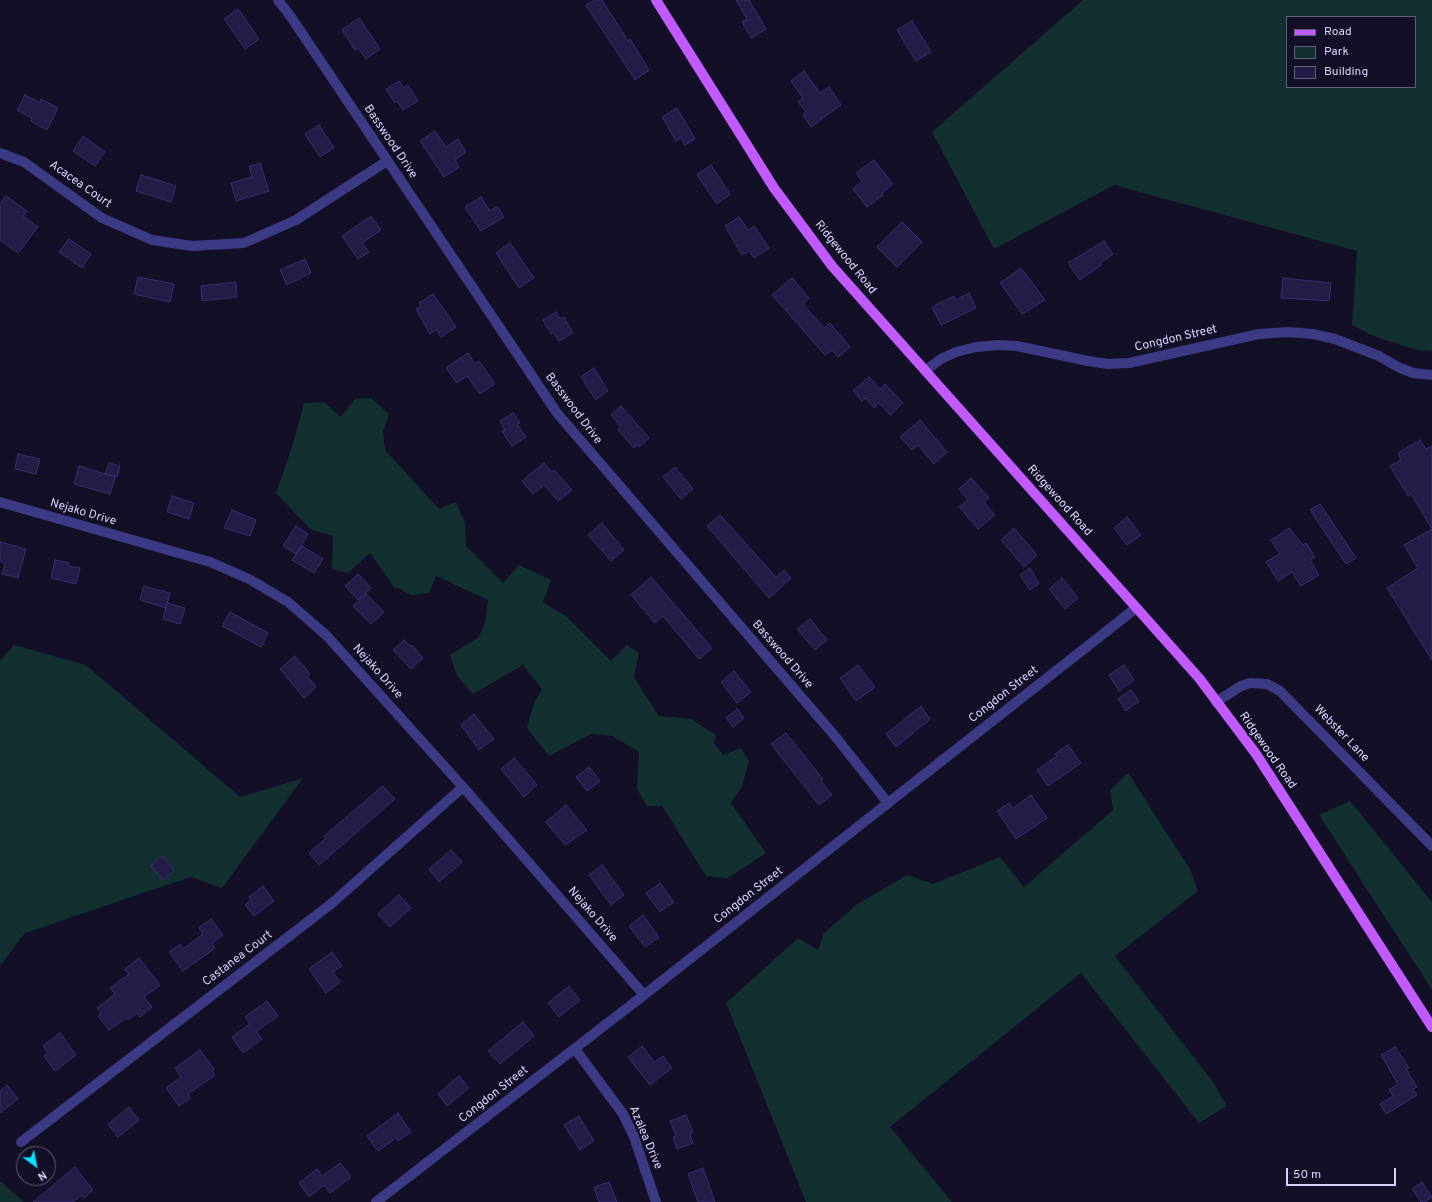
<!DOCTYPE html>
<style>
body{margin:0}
#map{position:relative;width:1432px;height:1202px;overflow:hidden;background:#130f26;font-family:Overpass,sans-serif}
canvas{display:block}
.legend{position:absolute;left:1286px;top:16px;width:130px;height:72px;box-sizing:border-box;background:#130f26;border:1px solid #625e7d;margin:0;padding:5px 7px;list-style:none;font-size:12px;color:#d9d4ff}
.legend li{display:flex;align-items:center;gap:8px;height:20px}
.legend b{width:20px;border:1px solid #625e7d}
.north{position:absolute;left:16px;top:1146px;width:40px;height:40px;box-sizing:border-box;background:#130f26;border:1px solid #625e7d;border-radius:50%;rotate:148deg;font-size:11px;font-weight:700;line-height:16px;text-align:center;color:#d9d4ff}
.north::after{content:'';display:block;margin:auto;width:14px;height:18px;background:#00e5ff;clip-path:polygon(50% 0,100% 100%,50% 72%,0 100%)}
.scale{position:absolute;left:1286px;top:1168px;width:110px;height:18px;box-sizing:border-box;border:2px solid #d9d4ff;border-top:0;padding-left:5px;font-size:12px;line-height:14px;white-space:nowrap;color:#d9d4ff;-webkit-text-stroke:3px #130f26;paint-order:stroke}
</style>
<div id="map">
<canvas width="1432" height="1202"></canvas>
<ul class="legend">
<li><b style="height:5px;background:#c25bff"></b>Road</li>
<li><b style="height:11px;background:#12302f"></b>Park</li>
<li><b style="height:11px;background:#241b47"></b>Building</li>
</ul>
<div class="north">N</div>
<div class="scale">50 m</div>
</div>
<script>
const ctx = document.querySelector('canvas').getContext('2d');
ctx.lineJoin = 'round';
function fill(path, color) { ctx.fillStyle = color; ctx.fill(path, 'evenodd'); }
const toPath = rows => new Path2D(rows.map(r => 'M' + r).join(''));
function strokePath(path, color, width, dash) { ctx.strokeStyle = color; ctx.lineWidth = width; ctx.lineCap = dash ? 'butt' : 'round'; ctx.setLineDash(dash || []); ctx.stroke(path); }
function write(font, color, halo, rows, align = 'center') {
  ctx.font = font + ' Overpass,sans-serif'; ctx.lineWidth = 4; ctx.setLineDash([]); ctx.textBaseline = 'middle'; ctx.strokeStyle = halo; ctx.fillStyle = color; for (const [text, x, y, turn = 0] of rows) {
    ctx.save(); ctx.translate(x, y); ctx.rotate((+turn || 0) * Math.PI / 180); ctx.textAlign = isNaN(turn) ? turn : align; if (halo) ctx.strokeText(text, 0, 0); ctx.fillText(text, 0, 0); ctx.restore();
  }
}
fill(toPath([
 [1083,0,1432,0,1432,351,1417,350,1388,341,1369,334,1352,325,1357,251,1114,185,994,249,932,132],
 [1287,17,1415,17,1415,87,1287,87],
 [371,398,389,414,383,432,385,450,439,509,456,502,465,523,466,546,503,583,519,565,551,580,543,602,567,617,611,661,627,645,639,653,634,677,659,716,691,719,716,735,714,743,723,755,741,748,749,761,742,786,731,803,766,853,728,878,706,876,662,806,647,806,637,789,639,752,612,736,591,734,549,756,527,728,534,703,542,689,523,665,473,694,457,676,450,655,478,638,485,624,488,600,436,576,429,593,412,595,394,587,370,553,348,573,332,569,333,536,311,530,276,493,293,444,304,403,324,402,341,417,355,399],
 [14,645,86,665,240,797,303,778,222,888,191,877,25,933,0,966,0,661],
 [1128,773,1190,869,1198,891,1115,956,1213,1082,1227,1106,1199,1123,1081,973,890,1127,952,1202,806,1202,726,1003,798,938,818,950,824,933,856,905,907,875,933,884,1000,857,1024,887,1113,810,1110,790],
 [1350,801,1432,902,1432,990,1319,815],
 [0,1181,24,1202,0,1202]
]), '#12302f');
const building = toPath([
 [595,0,602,0,628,41,630,39,649,70,635,80,586,5,595,0],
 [736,0,749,0,766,29,751,38,742,22,747,19,736,0],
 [238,9,259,39,245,49,224,19,238,9],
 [359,18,380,49,366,59,358,48,355,50,342,30,359,18],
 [912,21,931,52,916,61,897,30,912,21],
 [804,71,820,93,829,87,841,105,811,127,803,115,806,112,798,102,803,98,791,81,804,71],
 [399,81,404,88,408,85,418,101,403,110,397,101,394,102,386,89,399,81],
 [25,95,40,103,41,99,58,108,47,130,31,121,32,118,17,110,25,95],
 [677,108,695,139,685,145,681,138,676,141,662,117,677,108],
 [319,125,334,148,320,157,305,134,319,125],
 [435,131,446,147,458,139,466,152,455,160,459,167,444,177,420,141,435,131],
 [83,136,105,152,95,166,73,151,83,136],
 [874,160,893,184,882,193,883,195,867,207,853,189,862,181,856,173,874,160],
 [260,163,269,191,236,201,231,183,252,177,249,166,260,163],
 [711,165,730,194,717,204,697,175,711,165],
 [141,175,176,186,171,202,136,191,141,175],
 [6,196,27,211,23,216,38,227,18,253,0,240,0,204,6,196],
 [481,197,490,211,497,206,504,217,481,231,465,207,481,197],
 [371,216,381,230,362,243,369,252,358,259,342,236,371,216],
 [739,217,748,230,754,226,769,248,754,258,749,251,742,255,725,226,739,217],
 [902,222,922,242,897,267,877,247,902,222],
 [69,239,91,254,82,268,59,252,69,239],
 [1104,241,1113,254,1100,263,1101,265,1080,280,1068,263,1104,241],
 [510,243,534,278,519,288,496,253,510,243],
 [305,259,311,273,287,285,280,270,305,259],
 [1021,268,1045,300,1022,314,1000,283,1021,268],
 [138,277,174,284,170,302,134,294,138,277],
 [792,278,809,298,803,304,824,328,830,323,850,347,838,357,832,350,825,355,772,295,792,278],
 [1283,278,1331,283,1329,301,1281,298,1283,278],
 [236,282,237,297,202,301,201,286,236,282],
 [969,293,976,308,941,325,932,307,954,296,956,300,969,293],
 [433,294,456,327,441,337,436,330,430,334,416,309,421,306,419,303,433,294],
 [556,312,560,319,564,317,573,333,559,341,553,332,551,334,543,320,556,312],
 [468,353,475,364,479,361,495,384,480,394,467,376,457,383,446,368,468,353],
 [594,368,608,391,596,400,581,377,594,368],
 [869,377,880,389,885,384,903,403,890,415,879,403,874,408,865,398,862,401,853,391,869,377],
 [621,406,649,438,639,447,637,445,634,448,618,430,621,427,611,415,621,406],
 [513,413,520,423,517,424,526,437,512,446,502,431,505,430,500,421,513,413],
 [920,420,947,452,934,464,918,445,912,450,900,437,920,420],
 [1420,440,1426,449,1432,446,1432,660,1387,588,1418,568,1404,545,1432,529,1411,494,1408,496,1390,466,1401,460,1398,453,1420,440],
 [18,454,40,459,36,474,15,469,18,454],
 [109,463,120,466,117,477,105,474,109,463],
 [544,463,552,472,554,470,572,490,558,501,544,485,533,494,522,481,544,463],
 [79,466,115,477,110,494,74,484,79,466],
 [675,467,693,489,681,499,663,477,675,467],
 [971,478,989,498,984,502,995,515,978,529,959,507,968,500,959,489,971,478],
 [172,496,194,503,189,519,167,512,172,496],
 [1320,504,1356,558,1346,564,1310,510,1320,504],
 [232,510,256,520,250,536,224,528,232,510],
 [720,515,776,577,784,570,791,578,769,598,707,526,720,515],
 [1127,517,1141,535,1127,545,1114,528,1127,517],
 [602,523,624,550,611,561,588,535,602,523],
 [296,526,308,534,296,554,283,546,296,526],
 [1014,528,1037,555,1024,567,1001,540,1014,528],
 [1289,528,1303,545,1306,543,1315,557,1310,560,1319,575,1301,586,1292,572,1278,581,1266,562,1280,554,1271,540,1289,528],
 [0,542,26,549,18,578,2,574,5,563,0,561,0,542],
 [302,546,323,559,314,573,292,560,302,546],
 [55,560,69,563,68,566,80,568,76,584,51,578,55,560],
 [1030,568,1039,584,1030,590,1020,575,1030,568],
 [358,574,371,588,358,600,345,586,358,574],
 [651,577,712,648,699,659,663,616,655,623,631,595,651,577],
 [1062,578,1078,598,1065,609,1049,589,1062,578],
 [144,586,170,593,166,608,140,600,144,586],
 [366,594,384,612,371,624,353,606,366,594],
 [167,603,185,608,180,624,163,619,167,603],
 [230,612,268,633,261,647,222,626,230,612],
 [810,619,827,640,815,650,797,629,810,619],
 [404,640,410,646,412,645,423,658,411,669,393,650,404,640],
 [295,656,310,674,307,676,316,687,304,698,280,669,295,656],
 [858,665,875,687,856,701,840,678,858,665],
 [1124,665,1134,680,1119,691,1109,675,1124,665],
 [734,671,751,692,737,703,721,682,734,671],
 [1131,690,1139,701,1126,711,1118,699,1131,690],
 [921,706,930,719,896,747,886,734,921,706],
 [737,709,744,718,733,727,726,718,737,709],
 [474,714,494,739,479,750,461,725,474,714],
 [786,733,823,779,821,781,832,795,819,805,771,744,786,733],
 [1068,745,1081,763,1048,786,1037,770,1057,756,1055,754,1068,745],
 [514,758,537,785,524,797,501,769,514,758],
 [589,767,600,781,587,791,576,777,589,767],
 [383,786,395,799,319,865,309,853,326,838,324,836,383,786],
 [1031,795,1047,818,1016,839,997,811,1009,803,1013,808,1031,795],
 [566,805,587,830,565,845,546,822,566,805],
 [451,850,462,862,439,882,429,869,451,850],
 [162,856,174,870,163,880,151,866,162,856],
 [602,865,624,895,611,905,589,875,602,865],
 [660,883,674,902,660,912,646,893,660,883],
 [263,886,274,901,254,916,245,905,251,900,249,897,263,886],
 [399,895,411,908,390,927,378,914,399,895],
 [643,915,659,937,645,947,629,926,643,915],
 [211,919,223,935,212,943,215,948,183,971,169,952,180,944,183,949,203,934,199,928,211,919],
 [332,952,342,966,333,972,340,982,326,993,309,969,332,952],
 [139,958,160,985,144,997,152,1007,140,1017,137,1013,128,1020,126,1018,109,1030,98,1016,101,1013,97,1008,115,994,110,988,129,974,125,969,139,958],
 [569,986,580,1000,559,1017,548,1003,569,986],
 [267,1001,278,1016,256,1032,262,1039,243,1053,232,1037,250,1024,245,1017,267,1001],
 [523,1022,534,1036,500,1064,488,1051,523,1022],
 [60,1033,76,1055,55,1071,44,1056,48,1053,43,1046,60,1033],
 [642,1046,654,1062,663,1056,672,1068,650,1085,628,1057,642,1046],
 [1395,1047,1409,1068,1406,1069,1417,1087,1413,1089,1417,1095,1386,1114,1380,1104,1393,1096,1389,1090,1398,1084,1381,1055,1395,1047],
 [200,1050,214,1069,212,1071,215,1075,188,1094,190,1098,179,1106,166,1088,181,1077,175,1068,200,1050],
 [459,1076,469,1088,447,1106,438,1094,459,1076],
 [7,1085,18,1099,0,1113,0,1091,7,1085],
 [129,1107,139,1120,118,1137,108,1124,129,1107],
 [398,1113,411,1132,398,1141,396,1138,378,1151,367,1136,398,1113],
 [686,1115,693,1132,690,1134,693,1143,677,1149,673,1137,676,1136,670,1121,686,1115],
 [579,1116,594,1141,580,1150,564,1125,579,1116],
 [340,1163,351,1177,330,1193,324,1185,309,1197,299,1183,317,1169,322,1176,340,1163],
 [75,1167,93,1190,84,1198,82,1195,73,1202,33,1202,75,1167],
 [703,1168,715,1202,698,1202,688,1174,703,1168],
 [609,1182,617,1202,599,1202,594,1187,609,1182],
 [1422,1182,1432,1197,1425,1202,1421,1202,1412,1189,1422,1182]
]);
fill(building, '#241b47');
strokePath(building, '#3b2d73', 1);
strokePath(toPath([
 [278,0,291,17,557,413,834,735,888,803],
 [0,153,24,162,102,218,152,240,192,246,244,243,296,220,387,161],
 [926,370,941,359,956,352,976,347,998,345,1017,346,1088,361,1108,364,1129,363,1259,334,1288,332,1313,334,1335,339,1379,356,1398,367,1413,373,1432,375],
 [0,502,210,562,249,579,288,602,327,636,463,787,644,995],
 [1216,702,1241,686,1250,683,1267,684,1280,691,1432,846],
 [575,1049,623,1114,634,1137,656,1202],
 [21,1142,331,904,463,787],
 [376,1202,644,995,1136,608]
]), '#3d3a85', 10);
strokePath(toPath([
 [656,0,774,188,832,266,1199,678,1256,754,1432,1027]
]), '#c25bff', 10);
write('12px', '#d9d4ff', '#130f26', [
 ["Basswood Drive",390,142,56],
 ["Acacea Court",80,185,35],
 ["Ridgewood Road",845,258,51],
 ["Congdon Street",1176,339,-13],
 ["Basswood Drive",573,409,53],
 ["Ridgewood Road",1059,501,48],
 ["Nejako Drive",83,513,16],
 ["Basswood Drive",782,655,49],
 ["Nejako Drive",377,672,48],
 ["Congdon Street",1004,695,-38],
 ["Webster Lane",1341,734,46],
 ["Ridgewood Road",1267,751,55],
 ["Congdon Street",749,896,-38],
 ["Nejako Drive",592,915,49],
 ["Castanea Court",238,959,-37],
 ["Congdon Street",494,1095,-38],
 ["Azalea Drive",645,1138,67]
]);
</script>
